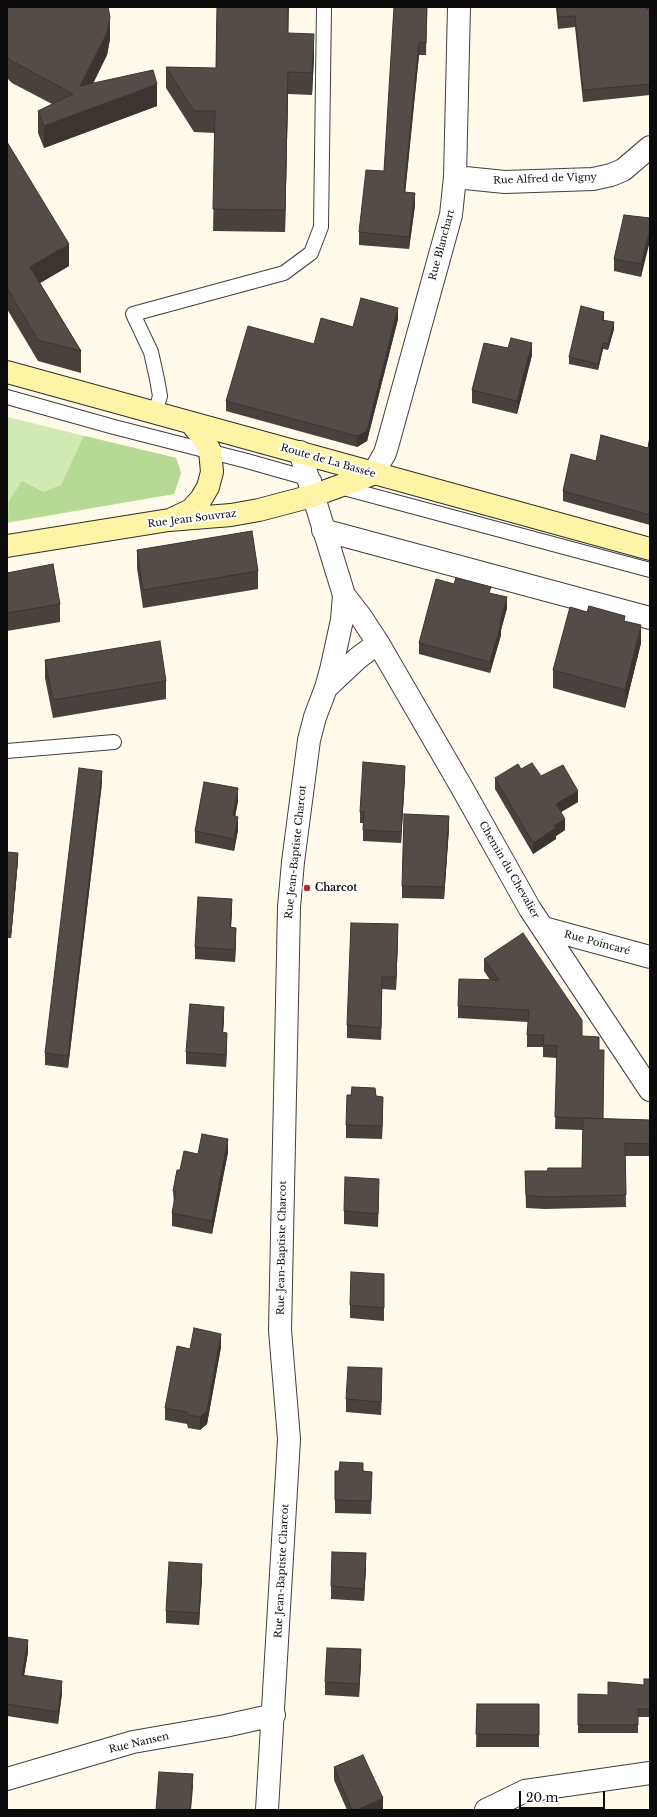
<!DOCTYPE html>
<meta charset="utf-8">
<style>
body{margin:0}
#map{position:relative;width:657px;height:1817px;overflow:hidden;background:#fffaea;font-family:"Libre Baskerville",serif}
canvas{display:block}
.frame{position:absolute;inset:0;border:8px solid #0c0c0c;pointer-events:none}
.scale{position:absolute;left:519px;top:1791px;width:86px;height:18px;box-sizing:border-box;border:2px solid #0c0c0c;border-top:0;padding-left:5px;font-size:12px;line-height:14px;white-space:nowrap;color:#0c0c0c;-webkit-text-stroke:3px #fff;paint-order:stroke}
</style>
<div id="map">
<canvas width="657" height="1817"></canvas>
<div class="frame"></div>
<div class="scale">20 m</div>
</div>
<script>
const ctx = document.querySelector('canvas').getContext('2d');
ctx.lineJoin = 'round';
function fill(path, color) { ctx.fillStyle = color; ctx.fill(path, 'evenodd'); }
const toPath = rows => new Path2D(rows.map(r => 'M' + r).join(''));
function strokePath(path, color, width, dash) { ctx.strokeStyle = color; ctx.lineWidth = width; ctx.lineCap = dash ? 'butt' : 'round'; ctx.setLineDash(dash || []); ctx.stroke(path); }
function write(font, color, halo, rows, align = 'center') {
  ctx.font = font + ' "Libre Baskerville",serif'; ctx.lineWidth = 4; ctx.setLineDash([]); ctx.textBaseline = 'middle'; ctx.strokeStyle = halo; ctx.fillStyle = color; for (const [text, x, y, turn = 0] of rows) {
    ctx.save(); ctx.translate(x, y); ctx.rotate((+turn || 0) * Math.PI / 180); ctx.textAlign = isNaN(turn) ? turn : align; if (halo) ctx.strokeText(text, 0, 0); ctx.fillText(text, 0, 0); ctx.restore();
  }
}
fill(toPath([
 [7,417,176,458,181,473,174,494,7,523]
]), '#d1e9b4');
fill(toPath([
 [84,436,176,458,181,473,174,494,8,522,9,501,22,481,43,492,61,485]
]), '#b5da93');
const lane = toPath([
 [7,397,114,427,247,461,314,480],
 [155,413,160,396,157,379,151,352,133,314,284,273,311,253,321,227,324,7],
 [340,487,650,570],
 [7,751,114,742]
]);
const street = toPath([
 [455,177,505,182,593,179,611,175,623,170,650,147],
 [300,452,344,595,361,617,378,643,461,786,530,909,650,1090],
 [373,474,385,453,388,443,451,215,455,177,459,7],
 [323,530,650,618],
 [326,688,358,658,378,643],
 [544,928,650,957],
 [7,1779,133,1742,225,1726,274,1715],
 [267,1810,289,1439,280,1330,289,907,293,862,309,740,315,717,326,688,331,670,342,620,344,595],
 [486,1810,525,1791,650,1773]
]);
const secondary = toPath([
 [7,372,650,549],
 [174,518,191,510,201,499,208,487,212,472,210,451,203,438,191,423],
 [7,546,169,520,231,515,259,510,312,496,373,474]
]);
strokePath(lane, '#3f3f3f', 16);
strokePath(street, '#3f3f3f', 24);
strokePath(secondary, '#2e2e2e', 24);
strokePath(lane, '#fff', 14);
strokePath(street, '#fff', 22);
strokePath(secondary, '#fff3a5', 22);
fill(toPath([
 [7,7,110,39,107,55,93,84,157,106,44,148,38,133,38,111,52,104,12,83,7,78],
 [217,7,289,7,288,33,314,56,312,95,288,94,285,232,213,231,215,133,194,132,166,88,166,67,216,68],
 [427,7,426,55,419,55,405,192,415,205,409,249,359,245,359,232,384,171],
 [556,7,643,7,643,9,650,8,650,95,583,102,575,27,558,29],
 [7,142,69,266,40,283,81,351,81,373,38,361,7,309],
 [650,218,641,277,614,271,614,259],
 [604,318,604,320,614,329,608,350,603,349,598,370,569,364,569,357],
 [398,319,367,441,357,447,226,411,226,401,314,344,353,327],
 [532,355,517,414,472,403,472,390],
 [650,436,650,525,563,501,563,491,596,461,648,448],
 [137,550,258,571,258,589,143,608,137,568],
 [7,573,60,604,60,622,7,631],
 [491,593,507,608,501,630,501,635,490,673,419,654,419,643],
 [587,612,625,621,641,643,625,708,553,688,553,670],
 [45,660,166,681,166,699,53,718,45,678],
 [521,769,541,776,578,802,561,812,565,830,556,836,556,839,533,854,495,789,495,778],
 [405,776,401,843,363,841,363,823,360,823,360,812],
 [102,783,68,1068,45,1065,45,1053],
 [238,801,235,816,238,830,234,851,195,843,195,831],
 [449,828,444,899,402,898,402,886],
 [7,852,18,860,11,938,7,938],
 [232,911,231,928,236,941,235,962,195,959,195,947],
 [398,937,396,990,382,989,381,1040,347,1038,347,1025],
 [484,959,599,1050,603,1119,650,1120,650,1156,625,1156,626,1207,545,1209,526,1208,525,1171,547,1171,582,1168,583,1130,555,1129,557,1058,543,1057,543,1047,527,1047,527,1035,528,1022,458,1018,458,1006,490,980,484,971],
 [224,1020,223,1032,227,1046,226,1067,186,1064,186,1052],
 [351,1095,376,1096,383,1110,382,1139,346,1138,346,1125],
 [228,1152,212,1234,172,1226,172,1213,174,1204,173,1191,180,1170,198,1154],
 [379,1192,378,1227,344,1224,344,1211],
 [384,1274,384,1321,350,1318,350,1305],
 [221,1347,207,1424,200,1430,188,1428,187,1424,165,1420,165,1408,190,1349],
 [382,1380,381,1415,346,1412,346,1399],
 [335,1471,363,1471,372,1484,371,1514,335,1513],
 [366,1566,364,1601,331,1599,331,1586],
 [202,1577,199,1625,166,1623,166,1611],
 [7,1637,28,1652,24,1676,62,1693,58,1724,7,1716],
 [361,1662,359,1697,325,1695,325,1682],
 [650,1679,650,1717,638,1717,638,1733,578,1733,578,1694,608,1695,644,1685],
 [477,1704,539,1704,539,1747,476,1747],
 [334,1767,383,1810,347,1810,334,1780]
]), '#48413e');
fill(toPath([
 [110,17,110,39,107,55,80,108,80,86],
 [314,34,314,56,312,95,312,73],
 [419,42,419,55,404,205,404,192],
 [288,72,288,94,285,232,285,210],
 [157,84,157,106,44,148,44,126],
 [415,193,415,205,409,249,409,237],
 [650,228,650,241,641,277,641,264],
 [69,244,69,266,30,289,30,267],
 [398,308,398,319,367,441,357,447,357,436],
 [604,312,604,318,602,326,602,320],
 [614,322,614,329,608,350,608,344],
 [532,343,532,355,517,414,517,401],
 [603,343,603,349,598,370,598,364],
 [507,597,507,608,501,630,501,635,490,673,490,662],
 [641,625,641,643,625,708,625,690],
 [405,766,405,776,401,843,401,832],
 [102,771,102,783,68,1068,68,1056],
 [238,788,238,801,233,828,233,815],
 [578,791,578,802,556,815,556,804],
 [449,816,449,828,444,899,444,887],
 [238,817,238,830,234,851,234,839],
 [565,819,565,830,556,836,556,839,533,854,533,843,554,826],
 [18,853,18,860,11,938,11,932],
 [232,899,232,911,230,940,230,927],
 [398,924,398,937,396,990,396,977],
 [236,928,236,941,235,962,235,950],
 [382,977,382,989,381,1040,381,1028],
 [224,1007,224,1020,222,1045,222,1032],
 [227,1033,227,1046,226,1067,226,1055],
 [383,1097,383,1110,382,1139,382,1126],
 [228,1139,228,1152,212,1234,212,1221],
 [221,1334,221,1347,207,1424,200,1430,200,1417],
 [382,1368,382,1380,381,1415,381,1402],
 [366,1553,366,1566,364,1601,364,1589],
 [202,1564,202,1577,199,1625,199,1613],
 [28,1640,28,1652,22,1687,22,1675],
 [361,1649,361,1662,359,1697,359,1684],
 [62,1681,62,1693,58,1724,58,1712],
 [193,1774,193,1787,191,1810,190,1810],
 [383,1798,383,1810,357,1810]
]), '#3b3532');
const building = toPath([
 [7,7,108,7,110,17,107,33,80,86,153,70,157,84,44,126,38,111,73,94,12,61,7,56,7,7],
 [217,7,288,7,288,33,314,34,312,73,288,72,285,210,213,209,215,111,194,111,166,67,216,68,217,7],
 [394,7,427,7,426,43,419,42,404,192,415,193,409,237,359,232,366,170,384,171,394,7],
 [557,7,643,7,643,9,650,8,650,84,583,90,575,16,558,17,557,7],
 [7,142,69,244,30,267,81,351,38,340,7,288,7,142],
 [624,215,650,218,650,228,641,264,614,259,624,215],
 [361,298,398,308,367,431,357,436,226,401,248,326,314,344,321,318,353,327,361,298],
 [581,306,604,312,602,320,614,322,608,344,603,343,598,364,569,357,581,306],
 [511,338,532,343,517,401,472,390,484,343,508,348,511,338],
 [601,435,648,448,650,436,650,515,563,491,571,454,596,461,601,435],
 [252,531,258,571,143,590,137,550,252,531],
 [53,564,60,604,7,613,7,573,53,564],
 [456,578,491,587,489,593,507,597,500,623,501,624,490,662,419,643,436,579,454,584,456,578],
 [589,606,625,616,624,621,641,625,625,690,553,670,570,607,587,612,589,606],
 [160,641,166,681,53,700,45,660,160,641],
 [363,762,405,766,401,832,363,830,364,812,360,812,363,762],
 [532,763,541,776,563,765,578,791,556,804,565,819,554,826,556,828,533,843,495,778,518,764,521,769,532,763],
 [79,768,102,771,68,1056,45,1053,79,768],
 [204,782,238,788,233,815,238,817,234,839,195,831,204,782],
 [404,814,449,816,444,887,402,886,404,814],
 [7,852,18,853,11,932,7,931,7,852],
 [198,897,232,899,230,927,236,928,235,950,195,947,198,897],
 [351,923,398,924,396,977,382,977,381,1028,347,1025,351,923],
 [523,933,582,1020,582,1036,599,1037,599,1050,604,1050,603,1119,555,1117,557,1046,543,1045,544,1035,527,1035,529,1010,458,1006,459,979,499,980,484,959,523,933],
 [190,1004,224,1007,222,1032,227,1033,226,1055,186,1052,190,1004],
 [352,1087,375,1088,376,1096,383,1097,382,1126,346,1125,347,1095,351,1095,352,1087],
 [583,1118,650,1120,650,1144,625,1143,626,1195,545,1197,526,1195,525,1171,547,1171,548,1168,582,1168,583,1118],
 [202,1134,228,1139,212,1221,172,1213,176,1192,173,1191,177,1170,180,1170,184,1151,198,1154,202,1134],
 [345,1177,379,1179,378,1214,344,1211,345,1177],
 [351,1272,384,1274,384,1308,350,1305,351,1272],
 [194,1328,221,1334,207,1411,200,1417,188,1415,187,1412,165,1408,177,1346,190,1349,194,1328],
 [348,1367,382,1368,381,1402,346,1399,348,1367],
 [340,1462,363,1463,363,1471,372,1472,371,1501,335,1500,335,1471,339,1471,340,1462],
 [332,1552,366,1553,364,1589,331,1586,332,1552],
 [169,1562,202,1564,199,1613,166,1611,169,1562],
 [7,1637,28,1640,22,1675,62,1681,58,1712,7,1704,7,1637],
 [327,1648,361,1649,359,1684,325,1682,327,1648],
 [644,1679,650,1679,650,1709,638,1709,638,1725,578,1725,578,1694,608,1695,608,1682,644,1685,644,1679],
 [477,1704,539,1704,539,1735,476,1734,477,1704],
 [363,1755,383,1798,357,1810,352,1810,334,1767,363,1755],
 [159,1772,193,1774,190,1810,156,1810,159,1772]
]);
fill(building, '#544c48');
strokePath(building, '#3b3532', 1);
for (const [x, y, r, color] of [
 [307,888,4,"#be222d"]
]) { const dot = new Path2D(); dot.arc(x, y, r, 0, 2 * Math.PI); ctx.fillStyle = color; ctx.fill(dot); strokePath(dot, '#fff', 1.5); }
write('10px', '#0c0c0c', '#fff', [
 ["Rue Alfred de Vigny",545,179,-2],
 ["Rue Blanchart",442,245,-75],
 ["Route de La Bassée",328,461,16],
 ["Rue Jean Souvraz",192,519,-7],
 ["Rue Jean-Baptiste Charcot",296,852,-84],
 ["Chemin du Chevalier",509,870,60],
 ["Rue Poincaré",597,943,15],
 ["Rue Jean-Baptiste Charcot",282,1248,-89],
 ["Rue Jean-Baptiste Charcot",282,1571,-87],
 ["Rue Nansen",139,1743,-13]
]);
write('bold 10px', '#0c0c0c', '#fff', [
 ["Charcot",315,888]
], 'left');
</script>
